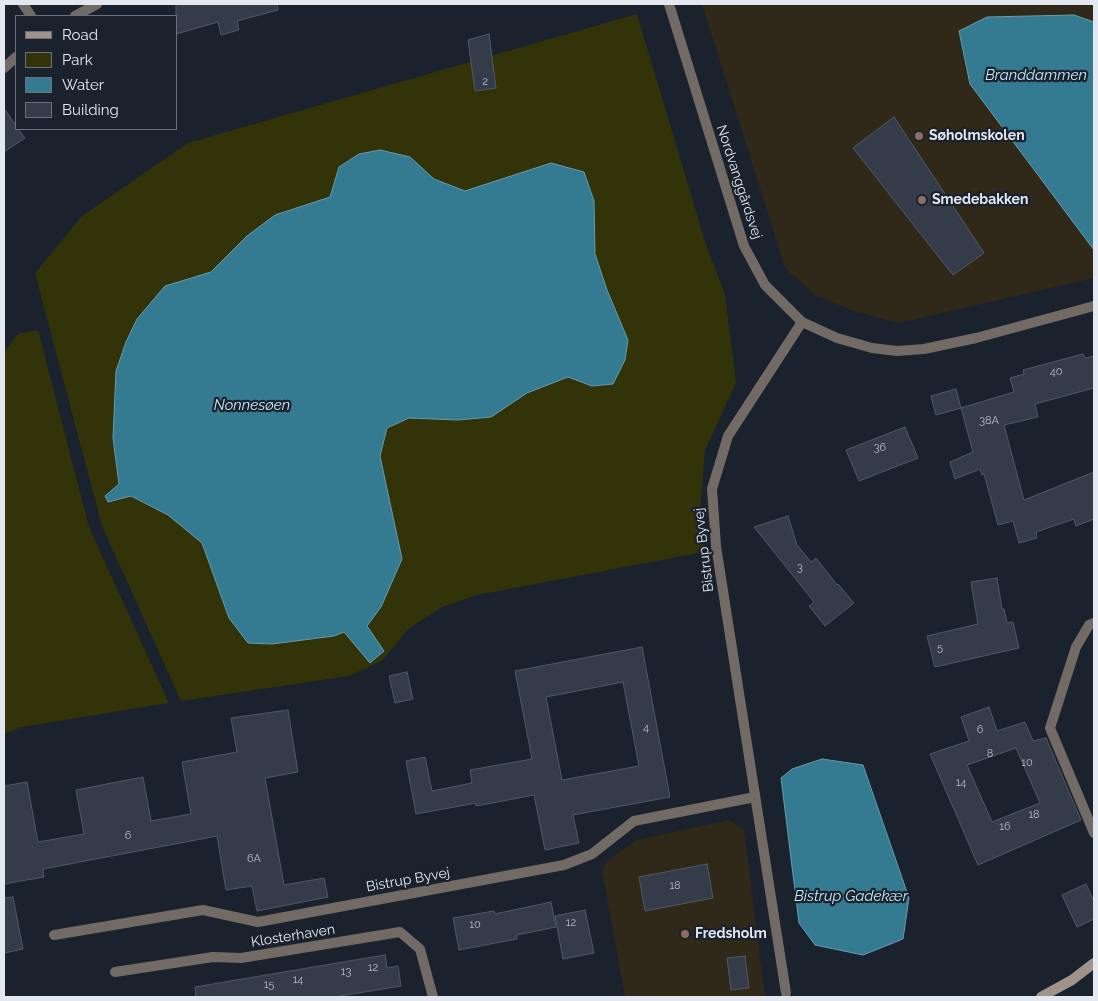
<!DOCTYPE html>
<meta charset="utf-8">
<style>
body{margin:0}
#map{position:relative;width:1098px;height:1001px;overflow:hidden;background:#1a222e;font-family:Raleway,sans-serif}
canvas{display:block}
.frame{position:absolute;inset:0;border:5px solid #e2e7f0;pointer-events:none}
.legend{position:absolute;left:15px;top:15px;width:162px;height:115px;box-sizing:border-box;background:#1a222e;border:1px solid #6a717c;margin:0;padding:6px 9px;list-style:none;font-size:15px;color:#e2e7f0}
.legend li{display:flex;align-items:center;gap:10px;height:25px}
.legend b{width:25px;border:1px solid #6a717c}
</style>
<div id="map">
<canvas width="1098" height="1001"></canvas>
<div class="frame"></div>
<ul class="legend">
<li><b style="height:6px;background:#9f938c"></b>Road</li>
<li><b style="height:14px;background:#323309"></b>Park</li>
<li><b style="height:14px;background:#347a91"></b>Water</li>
<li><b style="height:14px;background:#343c4a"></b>Building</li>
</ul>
</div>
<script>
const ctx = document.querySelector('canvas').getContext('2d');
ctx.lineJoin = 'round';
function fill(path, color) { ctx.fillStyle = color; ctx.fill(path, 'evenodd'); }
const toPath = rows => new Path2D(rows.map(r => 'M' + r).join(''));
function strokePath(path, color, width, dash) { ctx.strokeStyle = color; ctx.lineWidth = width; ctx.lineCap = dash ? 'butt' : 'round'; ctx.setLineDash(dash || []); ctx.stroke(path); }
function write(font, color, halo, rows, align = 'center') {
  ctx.font = font + ' Raleway,sans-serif'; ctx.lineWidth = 4.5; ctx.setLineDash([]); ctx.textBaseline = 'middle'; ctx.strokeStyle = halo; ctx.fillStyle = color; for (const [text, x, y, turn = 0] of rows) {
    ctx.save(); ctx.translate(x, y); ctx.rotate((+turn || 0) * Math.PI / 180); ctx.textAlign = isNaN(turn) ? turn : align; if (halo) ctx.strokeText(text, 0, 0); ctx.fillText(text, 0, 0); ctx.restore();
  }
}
fill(toPath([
 [702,4,1094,4,1094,278,899,323,853,311,815,295,785,268],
 [729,820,744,830,765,997,625,997,602,870,608,860,637,840]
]), '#302818');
fill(toPath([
 [637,14,706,245,725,294,736,383,705,450,700,513,704,552,477,595,442,607,408,629,382,661,349,676,181,701,102,526,35,273,82,216,188,143],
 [38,330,89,527,169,703,22,727,4,734,4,352,18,334]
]), '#323309');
const water = toPath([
 [1074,15,1094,22,1094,250,970,84,959,31,987,17,1074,15],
 [380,150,410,157,434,179,465,191,551,163,584,172,594,201,595,254,607,290,628,340,625,360,613,384,592,386,568,377,527,393,491,417,458,420,409,418,387,428,380,456,402,559,381,607,367,626,384,651,370,663,344,632,334,636,272,644,248,643,229,618,202,543,168,515,131,496,108,502,105,496,119,484,113,438,116,371,126,342,137,319,165,286,211,272,247,236,275,215,330,197,339,167,359,154,380,150],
 [822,759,863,765,909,898,903,939,863,955,815,945,799,923,781,778,792,769,822,759]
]);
fill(water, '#347a91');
strokePath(water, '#689bae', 1);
const building = toPath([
 [176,4,277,4,278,10,237,21,239,30,221,35,218,22,176,34,176,4],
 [489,34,496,88,475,91,468,40,489,34],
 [4,108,16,126,16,129,18,129,25,138,4,152,4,108],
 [894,117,984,253,953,275,853,148,894,117],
 [1083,354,1085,358,1094,356,1094,388,1035,404,1038,417,1004,425,1024,500,1094,472,1094,519,1076,526,1074,519,1036,532,1037,538,1019,543,1013,521,998,525,984,474,982,475,980,469,955,479,950,462,973,452,961,408,1014,392,1010,378,1024,374,1023,370,1083,354],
 [956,389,961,408,936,415,931,396,956,389],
 [905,427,918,458,859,481,846,450,905,427],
 [788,516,797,545,811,562,816,558,837,585,838,584,854,603,825,626,809,606,814,602,754,527,788,516],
 [997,578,1002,609,1004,609,1007,623,1013,622,1019,648,935,667,927,636,978,624,971,582,997,578],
 [642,647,670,797,573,815,579,843,545,850,534,795,476,806,476,803,416,814,406,761,425,757,432,791,472,783,470,770,532,759,515,671,642,647],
 [623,682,639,766,562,780,546,697,623,682],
 [407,672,413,699,395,703,389,676,407,672],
 [989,707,997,731,1025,722,1033,741,1046,738,1081,820,978,865,930,754,969,741,961,717,989,707],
 [1016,748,1040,803,992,822,967,765,1016,748],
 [288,710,298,772,265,778,284,885,324,878,328,897,257,911,252,886,226,890,217,836,43,869,44,877,4,884,4,786,27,782,38,842,84,834,76,790,143,777,151,821,191,814,182,762,237,752,231,718,288,710],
 [707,864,713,898,645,911,639,877,707,864],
 [1086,884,1094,902,1094,919,1077,927,1062,895,1086,884],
 [13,897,23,949,4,953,4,898,13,897],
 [551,902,556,927,517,935,517,939,459,950,453,918,494,911,495,914,551,902],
 [585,910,594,953,563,959,555,916,585,910],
 [385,955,387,968,398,966,401,986,334,997,196,997,195,987,385,955],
 [745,956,749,988,731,990,727,958,745,956]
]);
fill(building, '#343c4a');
strokePath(building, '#505968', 1);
strokePath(toPath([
 [23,4,31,16],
 [669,4,744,246,765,285,802,322,837,338,872,348,897,351,924,349,976,338,1094,306],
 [75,16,97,4],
 [4,68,16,57],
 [1094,623,1089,625,1076,647,1050,728,1094,833],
 [54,935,203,910,258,922,564,865,592,854,634,821,755,797],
 [115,972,213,957,241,958,400,932,420,949,433,997],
 [786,993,716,546,712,489,728,436,802,322]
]), '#716a65', 10);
strokePath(toPath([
 [1041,997,1072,980,1094,963]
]), '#9f938c', 10);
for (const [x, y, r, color] of [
 [919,136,5,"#8d6e63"],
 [922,200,5,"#8d6e63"],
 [685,934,5,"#8d6e63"]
]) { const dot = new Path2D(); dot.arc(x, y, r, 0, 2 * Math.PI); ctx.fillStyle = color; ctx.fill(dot); strokePath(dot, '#1a222e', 2); }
write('11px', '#b6bcc6', null, [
 ["2",485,82],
 ["40",1056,372],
 ["38A",989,421],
 ["36",880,448],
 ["3",800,568],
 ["5",940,648],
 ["4",646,728],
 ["6",980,730],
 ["8",990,754],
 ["10",1027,763],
 ["14",961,783],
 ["18",1034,815],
 ["16",1005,827],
 ["6",128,836],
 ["6A",254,859],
 ["18",675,886],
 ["12",571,923],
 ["10",475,925],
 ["12",373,968],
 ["13",346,972],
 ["14",298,980],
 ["15",269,985]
]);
write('bold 14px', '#e2e7f0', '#1a222e', [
 ["Søholmskolen",929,136],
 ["Smedebakken",932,200],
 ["Fredsholm",695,934]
], 'left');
write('14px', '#e2e7f0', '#1a222e', [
 ["Nordvanggårdsvej",739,182,72],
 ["Bistrup Byvej",704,550,-97],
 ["Bistrup Byvej",408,880,-10],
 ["Klosterhaven",293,936,-9]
]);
write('italic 15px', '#c5eaf8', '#1a222e', [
 ["Branddammen",1036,75],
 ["Nonnesøen",252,405],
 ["Bistrup Gadekær",851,896]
]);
</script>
